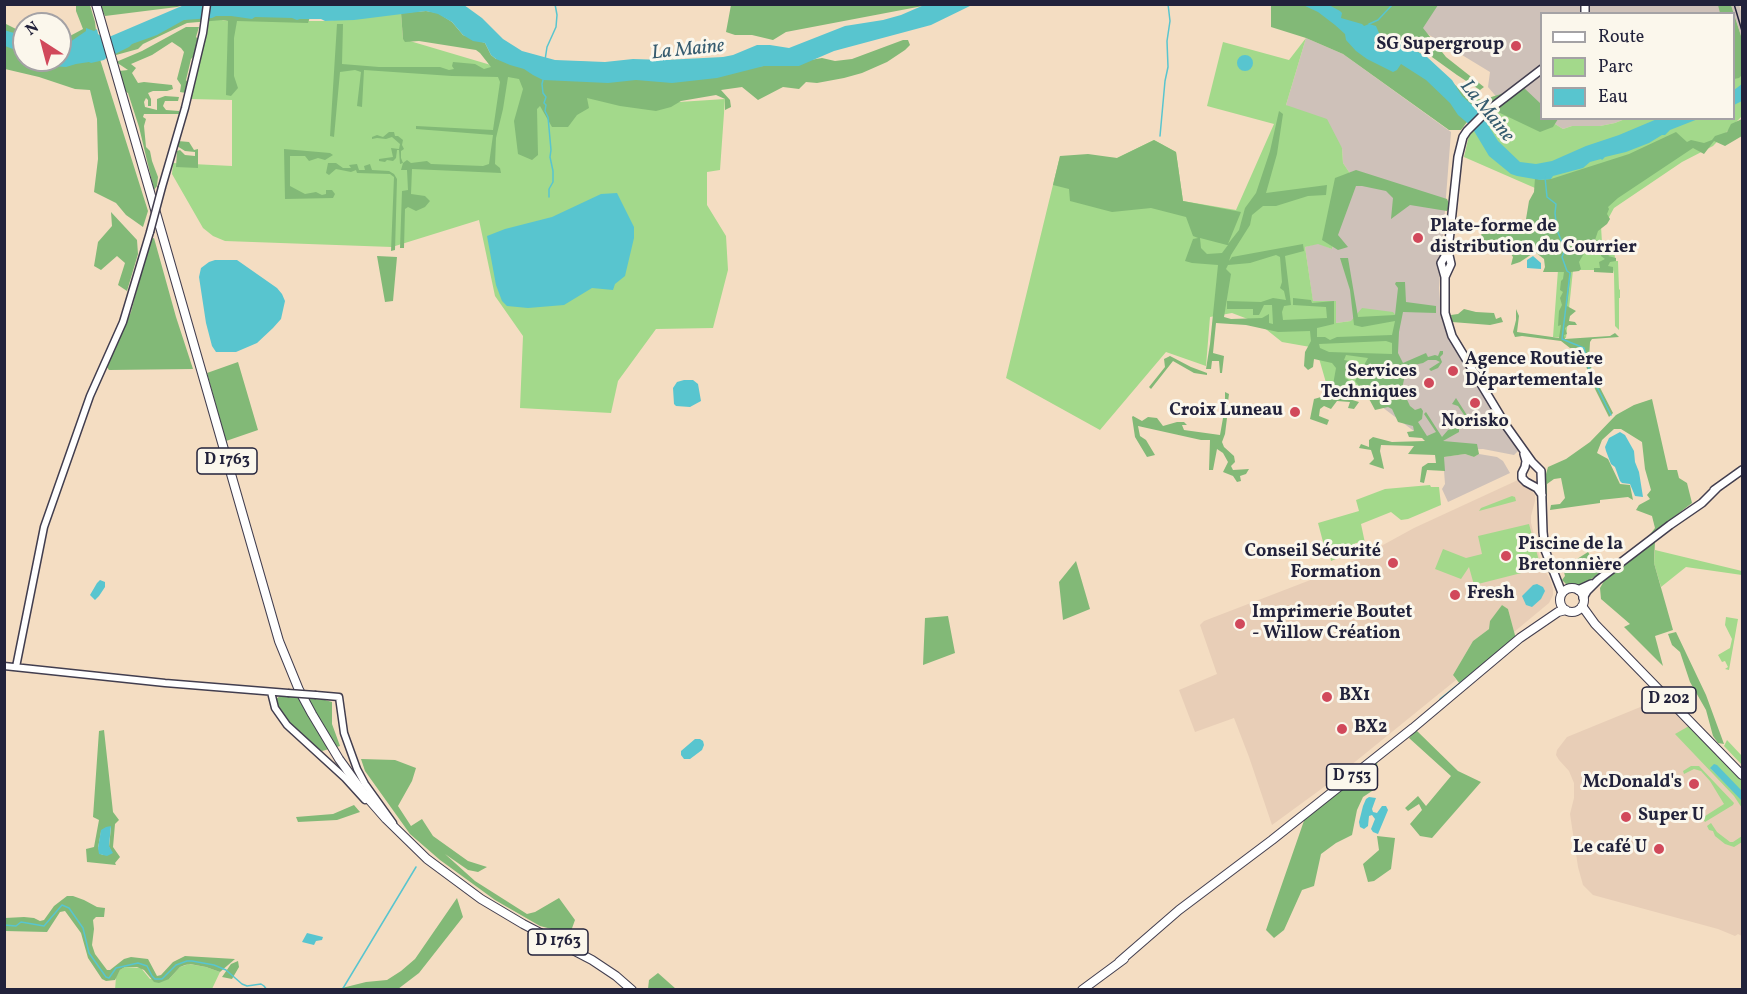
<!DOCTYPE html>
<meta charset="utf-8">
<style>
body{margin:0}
#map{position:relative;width:1747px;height:994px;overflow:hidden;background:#f4ddc2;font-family:Vollkorn,serif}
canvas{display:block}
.frame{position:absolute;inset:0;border:6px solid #22223b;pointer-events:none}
.legend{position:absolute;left:1540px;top:12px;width:195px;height:108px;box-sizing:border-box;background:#fbf7ec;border:2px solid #a4a2a5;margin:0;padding:8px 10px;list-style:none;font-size:18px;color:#22223b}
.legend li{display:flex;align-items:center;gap:12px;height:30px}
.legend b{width:30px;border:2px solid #a4a2a5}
.north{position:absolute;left:12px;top:12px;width:60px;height:60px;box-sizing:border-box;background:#fbf7ec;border:2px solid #a4a2a5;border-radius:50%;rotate:324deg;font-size:16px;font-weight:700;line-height:24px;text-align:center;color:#22223b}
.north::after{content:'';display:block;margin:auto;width:21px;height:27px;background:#d1495b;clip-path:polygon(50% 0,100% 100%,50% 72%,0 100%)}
</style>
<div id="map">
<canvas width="1747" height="994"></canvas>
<div class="frame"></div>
<ul class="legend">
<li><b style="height:8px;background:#fff"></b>Route</li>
<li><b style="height:16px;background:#a3d98b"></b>Parc</li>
<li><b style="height:16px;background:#58c5cf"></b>Eau</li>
</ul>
<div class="north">N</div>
</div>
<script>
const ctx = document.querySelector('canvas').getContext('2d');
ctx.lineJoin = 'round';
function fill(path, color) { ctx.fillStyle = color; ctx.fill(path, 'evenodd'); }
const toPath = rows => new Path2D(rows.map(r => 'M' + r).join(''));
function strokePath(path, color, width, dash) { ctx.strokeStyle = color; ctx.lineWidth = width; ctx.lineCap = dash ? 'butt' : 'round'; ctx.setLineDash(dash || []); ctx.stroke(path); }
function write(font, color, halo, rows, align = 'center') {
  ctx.font = font + ' Vollkorn,serif'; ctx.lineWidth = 6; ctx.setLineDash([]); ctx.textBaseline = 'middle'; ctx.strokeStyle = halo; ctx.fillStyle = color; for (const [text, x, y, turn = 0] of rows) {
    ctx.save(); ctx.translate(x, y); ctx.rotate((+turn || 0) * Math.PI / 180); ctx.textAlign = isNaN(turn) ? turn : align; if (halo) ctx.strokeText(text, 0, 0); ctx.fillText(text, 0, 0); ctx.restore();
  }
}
fill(toPath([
 [1518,480,1531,490,1535,495,1535,501,1531,516,1531,523,1542,566,1550,579,1553,589,1553,595,1549,603,1514,632,1508,609,1502,605,1489,629,1473,641,1453,675,1456,680,1324,787,1272,825,1249,757,1234,718,1195,732,1179,690,1217,674,1200,625,1204,621,1326,574,1361,557,1414,528],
 [1660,699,1742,779,1742,936,1738,934,1735,936,1718,929,1593,895,1583,885,1578,867,1570,814,1574,798,1574,783,1569,771,1559,760,1556,755,1557,750,1567,737]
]), '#e8ceb7');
fill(toPath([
 [1420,4,1724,4,1728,13,1542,14,1541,115,1500,101,1488,87,1490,72,1411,24],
 [1731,5,1739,5,1742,14,1742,39],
 [1306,38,1343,54,1451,132,1439,288,1441,313,1448,335,1519,450,1514,455,1483,449,1439,450,1374,401,1351,321,1336,323,1313,302,1305,247,1318,243,1332,249,1353,178,1343,163,1342,148,1286,105],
 [1547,119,1625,119,1615,123,1600,126,1572,126,1563,129],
 [1465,454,1474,457,1479,454,1497,457,1503,461,1510,473,1448,502,1442,489,1445,484,1443,457]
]), '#cec1b9');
fill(toPath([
 [401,13,403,39,592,95,679,102,725,99,720,170,707,172,707,205,726,236,728,270,713,328,656,329,618,381,611,413,520,408,523,336,495,296,479,220,392,247,225,241,213,236,203,228,172,174,173,163,232,166,232,100,191,99,208,18,229,21,325,21],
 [1306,38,1286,105,1327,119,1342,148,1343,163,1353,178,1332,249,1318,244,1305,247,1313,301,1336,301,1336,323,1351,321,1362,308,1393,312,1397,317,1396,351,1374,401,1329,393,1316,348,1282,342,1267,330,1253,321,1232,313,1210,317,1206,366,1166,352,1100,430,1006,378,1060,156,1117,158,1154,140,1176,152,1183,201,1236,210,1274,124,1207,106,1223,42,1289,60],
 [1742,64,1742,116,1713,146,1682,162,1614,208,1608,219,1601,226,1602,243,1614,242,1615,261,1618,261,1619,289,1620,290,1620,298,1619,298,1619,330,1615,326,1614,274,1613,270,1573,270,1566,338,1553,337,1558,270,1535,188,1464,157,1469,135,1506,100,1542,118,1547,119,1563,129,1572,126,1600,126,1615,123,1625,119,1734,118,1734,67],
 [1430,485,1431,487,1439,487,1441,505,1408,519,1401,520,1391,512,1361,524,1365,543,1355,543,1357,550,1331,561,1330,555,1326,553,1318,523,1359,511,1356,500,1385,489],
 [1512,496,1515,497,1516,501,1479,511,1481,508],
 [1529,524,1541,568,1474,585,1469,567,1461,579,1435,569,1443,549,1466,558,1482,554,1478,536],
 [1655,550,1742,571,1742,575,1686,567,1661,587,1654,563],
 [1726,617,1738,619,1729,670,1725,669,1728,667,1725,661,1722,662,1718,655,1730,648,1732,639,1725,625],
 [1689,726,1742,779,1742,791,1710,768,1741,799,1742,808,1734,796,1675,734],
 [1727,740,1742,756,1742,765,1724,746],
 [1691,766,1699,766,1734,803,1733,805,1705,822,1702,818,1724,804,1710,781,1701,771,1694,769,1684,774,1683,771],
 [1711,823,1717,832,1730,842,1733,842,1742,836,1742,842,1734,847,1725,844,1715,836,1713,831,1709,830,1707,826],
 [189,964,206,967,220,972,212,989,115,990,116,977,120,970,125,967,141,968,150,979,169,979,180,967]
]), '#a3d98b');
fill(toPath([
 [76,5,90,5,95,22,99,56,148,211,143,227,126,215,116,203,94,192,98,159,97,119,90,90,75,89,39,77,5,69,4,23,24,33,24,60,60,60,60,38,68,37,83,29,76,11],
 [100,5,184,5,177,7,105,16],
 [731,5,928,5,786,32,773,40,752,35,735,35,726,32],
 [1271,5,1438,5,1423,28,1446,57,1484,87,1480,90,1457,75,1411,42,1409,33,1401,39,1421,54,1466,95,1482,100,1504,93,1467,122,1461,130,1449,130,1343,54,1306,38,1271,27],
 [1718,5,1731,5,1742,39,1742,75,1739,78,1734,79,1734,14,1720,13],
 [426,11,438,13,452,22,463,35,485,43,491,55,496,59,751,67,787,64,822,58,835,61,852,59,903,40,908,40,910,45,905,50,887,62,862,73,844,78,817,83,806,82,799,89,783,87,758,100,742,87,721,90,730,100,731,107,725,110,725,99,716,95,681,101,671,107,656,111,620,106,587,98,589,108,577,115,568,127,552,127,540,106,537,109,538,155,532,160,518,154,514,121,523,89,519,79,508,77,503,109,496,138,495,164,500,168,501,173,412,169,411,194,425,196,430,201,425,207,416,211,408,207,405,209,404,248,400,248,402,191,408,190,407,170,401,170,403,163,407,160,411,163,427,161,431,164,483,166,489,164,493,135,416,129,416,126,493,130,500,82,498,77,452,76,364,70,362,107,357,106,361,72,355,70,340,72,334,137,330,136,337,24,343,24,342,64,379,67,440,67,449,70,454,69,452,66,453,62,475,64,484,69,491,67,480,53,476,50,419,41,405,42,403,39,401,13],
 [235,12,310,17,308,23,237,21,234,38,234,76,238,88,231,96,226,95,228,21,223,20,187,23,143,44,138,49,116,55,114,52,180,20],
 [186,27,199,27,196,37,198,39,195,55,191,59,186,80,188,83,186,93,180,92,181,85,177,79,184,52,181,48,172,42,152,55,131,64,136,68,132,73,138,83,144,82,172,85,173,89,167,91,153,91,148,93,151,99,151,106,148,106,148,100,146,98,144,102,145,107,157,110,157,99,165,96,179,97,178,101,165,101,163,106,166,110,179,111,179,114,144,114,143,117,146,119,144,126,146,147,150,151,152,161,158,177,157,186,154,190,139,127,128,93,124,91,119,71,128,70,116,62,142,51],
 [1523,87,1541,104,1542,118,1558,119,1553,127,1540,132,1498,112,1496,107],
 [1279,111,1283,114,1277,154,1266,193,1327,185,1326,195,1308,196,1276,206,1263,206,1252,215,1250,225,1231,255,1229,261,1232,257,1303,244,1304,251,1285,256,1291,305,1284,306,1282,312,1283,320,1327,318,1326,307,1293,305,1293,298,1311,300,1312,303,1334,301,1334,324,1317,328,1317,337,1325,337,1330,340,1337,337,1392,335,1395,321,1362,327,1354,325,1350,290,1340,258,1348,258,1358,317,1395,315,1398,288,1395,284,1396,282,1405,282,1406,302,1436,306,1436,313,1403,312,1399,332,1398,353,1403,363,1426,353,1428,357,1435,355,1438,356,1440,351,1443,351,1443,354,1440,357,1442,362,1438,368,1431,371,1429,369,1440,362,1436,360,1428,360,1423,363,1405,367,1406,370,1402,389,1410,406,1415,410,1421,408,1423,411,1422,419,1418,422,1427,436,1436,432,1424,414,1426,412,1442,437,1448,430,1457,427,1459,422,1456,420,1458,417,1462,418,1462,423,1467,419,1458,406,1452,404,1456,398,1470,420,1459,428,1459,432,1443,441,1477,444,1479,454,1474,457,1465,454,1444,457,1445,471,1427,470,1424,483,1420,482,1422,467,1428,463,1436,463,1435,455,1408,454,1414,446,1381,445,1380,451,1384,469,1369,464,1374,459,1371,450,1359,448,1361,444,1369,447,1369,440,1373,437,1392,442,1425,441,1422,438,1409,437,1407,432,1414,431,1413,426,1398,422,1392,409,1388,407,1375,410,1367,395,1355,381,1368,358,1346,355,1344,360,1350,361,1351,370,1347,369,1345,378,1349,380,1343,386,1339,396,1359,402,1354,409,1348,408,1350,402,1337,401,1331,409,1324,406,1320,409,1319,416,1329,420,1327,425,1310,419,1314,399,1321,397,1331,396,1336,368,1332,363,1314,359,1313,367,1308,370,1304,366,1305,352,1311,341,1310,331,1278,332,1246,325,1216,323,1213,353,1224,356,1222,373,1220,373,1219,361,1212,361,1211,369,1206,369,1210,344,1218,265,1192,263,1185,261,1193,239,1198,238,1193,236,1186,217,1151,208,1112,212,1070,201,1069,189,1053,185,1060,156,1088,154,1117,158,1154,140,1176,152,1183,201,1241,212,1228,244,1239,230,1245,208,1256,193,1270,151],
 [1200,238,1227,245,1228,245,1222,253,1207,254,1201,248],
 [1276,255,1280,257,1282,282,1280,288,1284,291,1286,300,1273,298,1261,302,1227,301,1227,309,1253,309,1253,315,1259,315,1264,305,1272,305,1273,324,1269,323,1269,314,1262,318,1231,319,1224,317,1231,274,1226,269,1228,265,1250,263],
 [1386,341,1392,343,1392,354,1329,352,1320,348,1319,344],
 [1742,119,1742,136,1725,146,1714,141,1704,154,1693,148,1618,198,1608,207,1609,209,1607,214,1610,219,1607,224,1598,231,1595,240,1600,241,1603,245,1616,247,1617,250,1608,256,1616,258,1616,261,1610,262,1608,266,1613,267,1613,273,1594,272,1594,268,1600,268,1599,262,1605,259,1601,256,1602,247,1595,245,1586,250,1579,262,1581,269,1579,271,1571,272,1567,306,1576,311,1570,316,1569,321,1575,322,1577,325,1569,325,1565,328,1567,334,1564,335,1565,339,1610,336,1615,333,1619,337,1592,339,1590,342,1589,359,1593,374,1613,413,1609,417,1595,389,1587,369,1583,354,1578,348,1570,348,1561,341,1522,336,1515,337,1513,332,1516,320,1516,309,1519,316,1517,332,1559,338,1561,325,1558,326,1559,311,1562,305,1560,298,1563,292,1560,290,1561,281,1563,279,1564,272,1543,272,1545,267,1544,259,1535,252,1520,262,1511,265,1513,257,1505,246,1480,239,1486,219,1525,225,1529,201,1534,192,1535,178,1540,180,1551,179,1629,154,1676,132,1687,142,1691,140,1704,143,1712,140,1715,136,1727,132,1731,124],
 [389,132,394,132,395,136,398,136,403,140,402,145,404,149,401,151,401,158,403,163,400,164,399,150,397,150,396,158,393,161,387,160,385,162,379,161,379,159,393,157,391,148,399,149,400,144,392,137,386,139,377,138,372,139,372,137,377,135,383,137],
 [178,141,189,142,194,150,198,149,198,168,176,167,177,151,180,150,185,155,195,156,195,152,185,151,177,146],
 [284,149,330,153,333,155,325,160,318,158,309,161,305,156,290,156,290,186,305,194,316,192,322,195,326,194,326,190,332,190,335,194,333,198,285,199],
 [328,163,336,163,343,168,351,168,349,165,357,164,359,170,365,170,364,166,370,164,372,170,389,171,394,174,397,179,395,250,391,251,394,177,390,174,357,173,356,170,351,172,336,169,329,175,326,173],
 [1356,170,1447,199,1450,206,1447,211,1410,205,1391,219,1393,198,1386,191,1362,186,1356,186,1338,235,1348,247,1338,250,1322,240,1335,178],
 [111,212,137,240,138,254,127,291,118,285,125,263,117,256,101,270,94,266,98,242,112,226],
 [154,238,176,317,193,369,109,370,107,367,131,312,149,245,151,239],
 [377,256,397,257,393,301,385,302],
 [1464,309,1476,312,1494,313,1496,319,1501,317,1503,322,1490,325,1452,322,1451,315,1458,314],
 [1170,356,1191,367,1207,373,1207,375,1194,373,1173,361,1151,389,1149,387,1165,367,1164,359],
 [238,362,258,430,226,441,207,373],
 [1225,392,1229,394,1227,409,1238,408,1238,414,1227,418,1225,434,1222,442,1224,447,1234,456,1235,462,1231,466,1233,470,1249,469,1246,474,1240,476,1241,481,1237,482,1233,476,1223,472,1228,462,1223,453,1217,449,1213,470,1209,470,1210,440,1201,440,1138,426,1140,436,1146,440,1155,455,1147,457,1135,437,1132,417,1133,416,1142,421,1148,417,1157,418,1163,426,1177,422,1184,422,1187,425,1182,425,1184,430,1220,435,1223,418,1219,414,1219,410,1225,409],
 [1652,399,1668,470,1677,470,1679,478,1687,483,1692,503,1648,537,1655,528,1652,516,1636,510,1639,505,1650,499,1647,495,1651,490,1645,469,1642,442,1621,429,1614,429,1602,440,1597,453,1608,459,1620,484,1630,485,1633,500,1628,497,1600,500,1600,503,1550,510,1551,505,1560,504,1565,498,1561,478,1554,479,1547,484,1547,510,1545,515,1546,474,1548,467,1566,459,1590,442,1616,415,1634,405],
 [1655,541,1654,563,1673,630,1655,636,1663,666,1624,627,1630,624,1601,599,1600,588,1604,581],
 [1588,552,1597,566,1601,566,1607,560,1613,559,1614,562,1582,586,1566,584,1562,580,1565,576,1563,568],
 [1076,561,1090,609,1063,620,1059,582],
 [1502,605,1508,609,1516,639,1460,684,1453,675,1473,641,1489,629,1490,621],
 [948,616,955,653,923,665,925,618],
 [1676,632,1706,695,1724,744,1718,743,1713,736,1706,710,1690,682,1680,652,1672,645,1668,634],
 [280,696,325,700,332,702,332,724,340,746,322,751,315,746,287,720,278,706,276,699],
 [104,730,113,812,119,820,115,824,113,847,120,857,115,863,116,865,87,862,86,849,94,847,99,820,93,817,99,731],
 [111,827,109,847,111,851,107,855,102,855,98,848,101,832],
 [1416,730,1458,771,1481,782,1432,838,1420,836,1410,824,1422,810,1419,804,1408,811,1405,808,1418,796,1426,806,1451,776,1409,738],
 [1377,758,1378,787,1363,797,1357,810,1352,835,1336,843,1321,854,1314,886,1302,890,1284,930,1274,938,1266,930,1306,815],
 [361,759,395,760,416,768,412,781,398,806,411,826,422,819,433,836,468,861,487,867,478,872,468,870,445,854,475,881,527,914,535,912,559,898,575,920,571,931,563,932,540,926,495,900,440,860,410,834,365,771],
 [354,805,360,812,337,820,298,822,296,817,333,814],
 [1377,836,1395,838,1391,869,1374,881,1368,882,1363,864,1379,850],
 [67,896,73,896,84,900,97,907,105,908,104,917,96,917,93,920,94,929,92,945,95,954,107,970,110,970,124,959,131,957,148,959,157,976,161,975,173,962,185,956,235,959,220,972,206,967,190,964,185,965,180,967,169,979,159,983,154,982,144,970,137,967,125,967,120,970,115,980,106,981,102,979,88,958,81,933,65,911,60,912,47,932,5,931,5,918,24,917,34,918,40,921,44,920,54,906],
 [457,898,463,917,419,973,398,989,342,989,342,988,366,982,387,980,401,971,415,959],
 [238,961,239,967,232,979,222,977,231,964],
 [658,973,676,989,648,989,649,980]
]), '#82b977');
fill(toPath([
 [184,5,464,5,482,18,503,39,522,51,555,60,605,62,633,59,665,60,723,57,733,55,757,45,770,45,789,48,845,26,883,20,901,15,924,5,972,5,931,25,834,51,799,66,764,66,717,78,672,83,636,80,608,83,543,80,533,75,524,69,510,65,496,59,491,55,485,43,473,41,463,35,452,22,438,14,426,11,354,20,325,21,321,19,300,19,297,20,292,18,255,17,252,19,231,16,216,16,212,18,184,20,157,35,132,44,129,47,115,54,111,54,104,60,91,63,89,62,76,64,66,67,53,66,54,61,52,60,60,60,60,43,70,42,86,31,86,28,94,31,97,29,98,34,102,37,109,37],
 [1303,5,1329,5,1340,11,1342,13,1341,18,1362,24,1364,26,1369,24,1376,26,1379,33,1379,36,1385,41,1388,42,1391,37,1427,57,1452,80,1462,96,1480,112,1498,141,1520,162,1536,164,1552,161,1586,146,1619,135,1657,119,1698,119,1670,130,1665,135,1662,135,1649,143,1626,152,1605,157,1602,160,1601,159,1590,162,1583,168,1553,176,1551,179,1540,180,1517,176,1511,174,1489,156,1471,126,1458,115,1450,103,1426,80,1401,64,1397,70,1393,72,1367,59,1356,51,1346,40,1345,34,1335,25,1318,12],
 [4,30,24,36,24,56,21,52,5,46],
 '1237 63a8 8 0 1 1 16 0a8 8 0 1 1-16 0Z',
 [1742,84,1742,101,1734,105,1734,90],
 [617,193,634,227,634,238,625,276,615,284,613,290,592,288,564,305,528,308,507,306,502,301,496,285,487,236,505,229,552,217,601,194],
 [1533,256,1541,263,1541,269,1527,268,1527,260],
 [215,260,237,260,277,288,282,294,285,301,281,319,273,328,257,343,236,352,216,352,212,346,206,323,199,277,201,268,209,262],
 [684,380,693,380,698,384,701,401,690,407,676,406,674,404,673,388,677,382],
 [1620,432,1625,435,1634,451,1635,462,1639,472,1643,497,1635,496,1630,484,1622,483,1620,481,1615,467,1611,464,1606,451,1605,447,1609,438],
 [100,580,105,582,105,587,99,596,95,600,90,595,97,583],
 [1537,584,1543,587,1545,591,1541,599,1532,607,1526,605,1522,596,1533,585],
 [695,739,700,739,703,741,704,745,702,750,690,759,684,759,681,755,681,751],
 [1714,764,1717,765,1742,791,1742,801,1710,768],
 [1369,797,1376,798,1372,809,1373,812,1377,813,1382,806,1386,806,1388,810,1378,834,1373,832,1371,829,1375,819,1372,815,1369,816,1368,826,1364,829,1360,827,1359,822,1363,806,1366,799],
 [111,826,109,846,113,853,107,856,99,854,98,848,101,830,106,827],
 [307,933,323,937,322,940,316,941,314,945,302,942]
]), '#58c5cf');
strokePath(toPath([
 [1369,24,1378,20,1393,4],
 [545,60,547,47,556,27,557,15,555,4],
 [543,80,542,84,543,93,546,97,544,103,546,105,545,111,548,117,551,150,550,157,553,171,553,182,549,189,549,197],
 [1160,136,1165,81,1168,67,1167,41,1170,21,1168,4],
 [1545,177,1547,197,1556,204,1555,213,1557,230,1565,250,1562,257,1567,271,1570,273,1562,339,1584,348,1590,373,1611,415],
 [1440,699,1475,671],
 [4,925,16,926,21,922,44,926,62,905,69,908,83,928,89,953,106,977,109,978,116,968,138,963,147,966,152,976,155,979,162,979,176,965,187,961,192,961,214,965,226,970,242,984,247,986,261,984,264,986,267,990],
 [342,990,416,867]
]), '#58c5cf', 1.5);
const tertiary = toPath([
 [162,187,185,108,203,33,207,4],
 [4,666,165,683,288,693],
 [16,667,44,527,90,396,123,322,150,232],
 [271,692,275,708,287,725,345,778,365,800],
 [316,695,339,697,344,733,357,769,365,784,393,823]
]);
const secondary = toPath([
 [1585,14,1585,4],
 [1542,69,1486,112,1467,131,1463,137,1458,157,1448,251,1441,263,1445,277,1445,313,1452,336,1507,427,1532,462,1541,471,1543,532,1545,550,1562,593],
 [1445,277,1451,264,1448,251],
 [1524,454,1526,461,1525,467,1522,473,1522,478,1526,482,1537,488,1542,495],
 [1714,490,1742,470],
 [1578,590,1591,584],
 [1583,598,1587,591,1598,580,1670,525,1702,503,1717,488]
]);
const primary = toPath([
 [96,4,279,641,299,690,312,714,339,759,365,795,386,819,427,859,481,899,523,924,592,960,616,976,632,990],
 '1560 600a12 12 0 1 1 24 0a12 12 0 1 1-24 0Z',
 [1582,606,1595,624,1742,775],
 [1119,962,1179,910,1272,840,1413,728,1520,638,1558,612,1566,610],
 [1082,990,1124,959]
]);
strokePath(tertiary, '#423e4f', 9);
strokePath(secondary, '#423e4f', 10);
strokePath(primary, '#423e4f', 10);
strokePath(tertiary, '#fff', 6);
strokePath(secondary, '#fff', 7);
strokePath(primary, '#fff', 8);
strokePath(toPath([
 [1734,4,1742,31]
]), '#22223b', 1.5);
const tertiaryBridge = toPath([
 [150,232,162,187],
 [288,693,316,695]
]);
strokePath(tertiaryBridge, '#423e4f', 9, []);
strokePath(tertiaryBridge, '#fff', 6);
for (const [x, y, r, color] of [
 [1516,46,6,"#d1495b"],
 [1418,238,6,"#d1495b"],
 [1453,371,6,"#d1495b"],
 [1429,383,6,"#d1495b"],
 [1475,403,6,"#d1495b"],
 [1295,412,6,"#d1495b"],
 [1506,556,6,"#d1495b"],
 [1393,563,6,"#d1495b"],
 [1455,595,6,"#d1495b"],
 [1240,624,6,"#d1495b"],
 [1327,697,6,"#d1495b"],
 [1342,729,6,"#d1495b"],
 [1694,784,6,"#d1495b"],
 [1626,817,6,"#d1495b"],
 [1659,849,6,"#d1495b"]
]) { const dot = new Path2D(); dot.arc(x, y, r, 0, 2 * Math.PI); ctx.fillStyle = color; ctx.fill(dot); strokePath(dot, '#fbf7ec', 2); }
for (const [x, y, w] of [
 [227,461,60],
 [1669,700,54],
 [1352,777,51],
 [558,942,60]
]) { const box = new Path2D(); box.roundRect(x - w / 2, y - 13, w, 26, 4.5); ctx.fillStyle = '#fbf7ec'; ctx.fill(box); strokePath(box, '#22223b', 1.5); }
write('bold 16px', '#22223b', null, [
 ["D 1763",227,461],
 ["D 202",1669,700],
 ["D 753",1352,777],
 ["D 1763",558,942]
]);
write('bold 18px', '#22223b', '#fbf7ec', [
 ["SG Supergroup",1504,46,"right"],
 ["Plate-forme de",1430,228],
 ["distribution du Courrier",1430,249],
 ["Agence Routière",1465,361],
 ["Départementale",1465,382],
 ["Services",1417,373,"right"],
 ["Techniques",1417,394,"right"],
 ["Croix Luneau",1283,412,"right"],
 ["Norisko",1475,423,"center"],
 ["Piscine de la",1518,546],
 ["Bretonnière",1518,567],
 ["Conseil Sécurité",1381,553,"right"],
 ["Formation",1381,574,"right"],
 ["Fresh",1467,595],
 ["Imprimerie Boutet",1252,614],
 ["- Willow Création",1252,635],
 ["BX1",1339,697],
 ["BX2",1354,729],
 ["McDonald's",1682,784,"right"],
 ["Super U",1638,817],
 ["Le café U",1647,849,"right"]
], 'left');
write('italic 20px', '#355b6f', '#fbf7ec', [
 ["La Maine",688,51,-6],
 ["La Maine",1486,112,51]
]);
</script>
